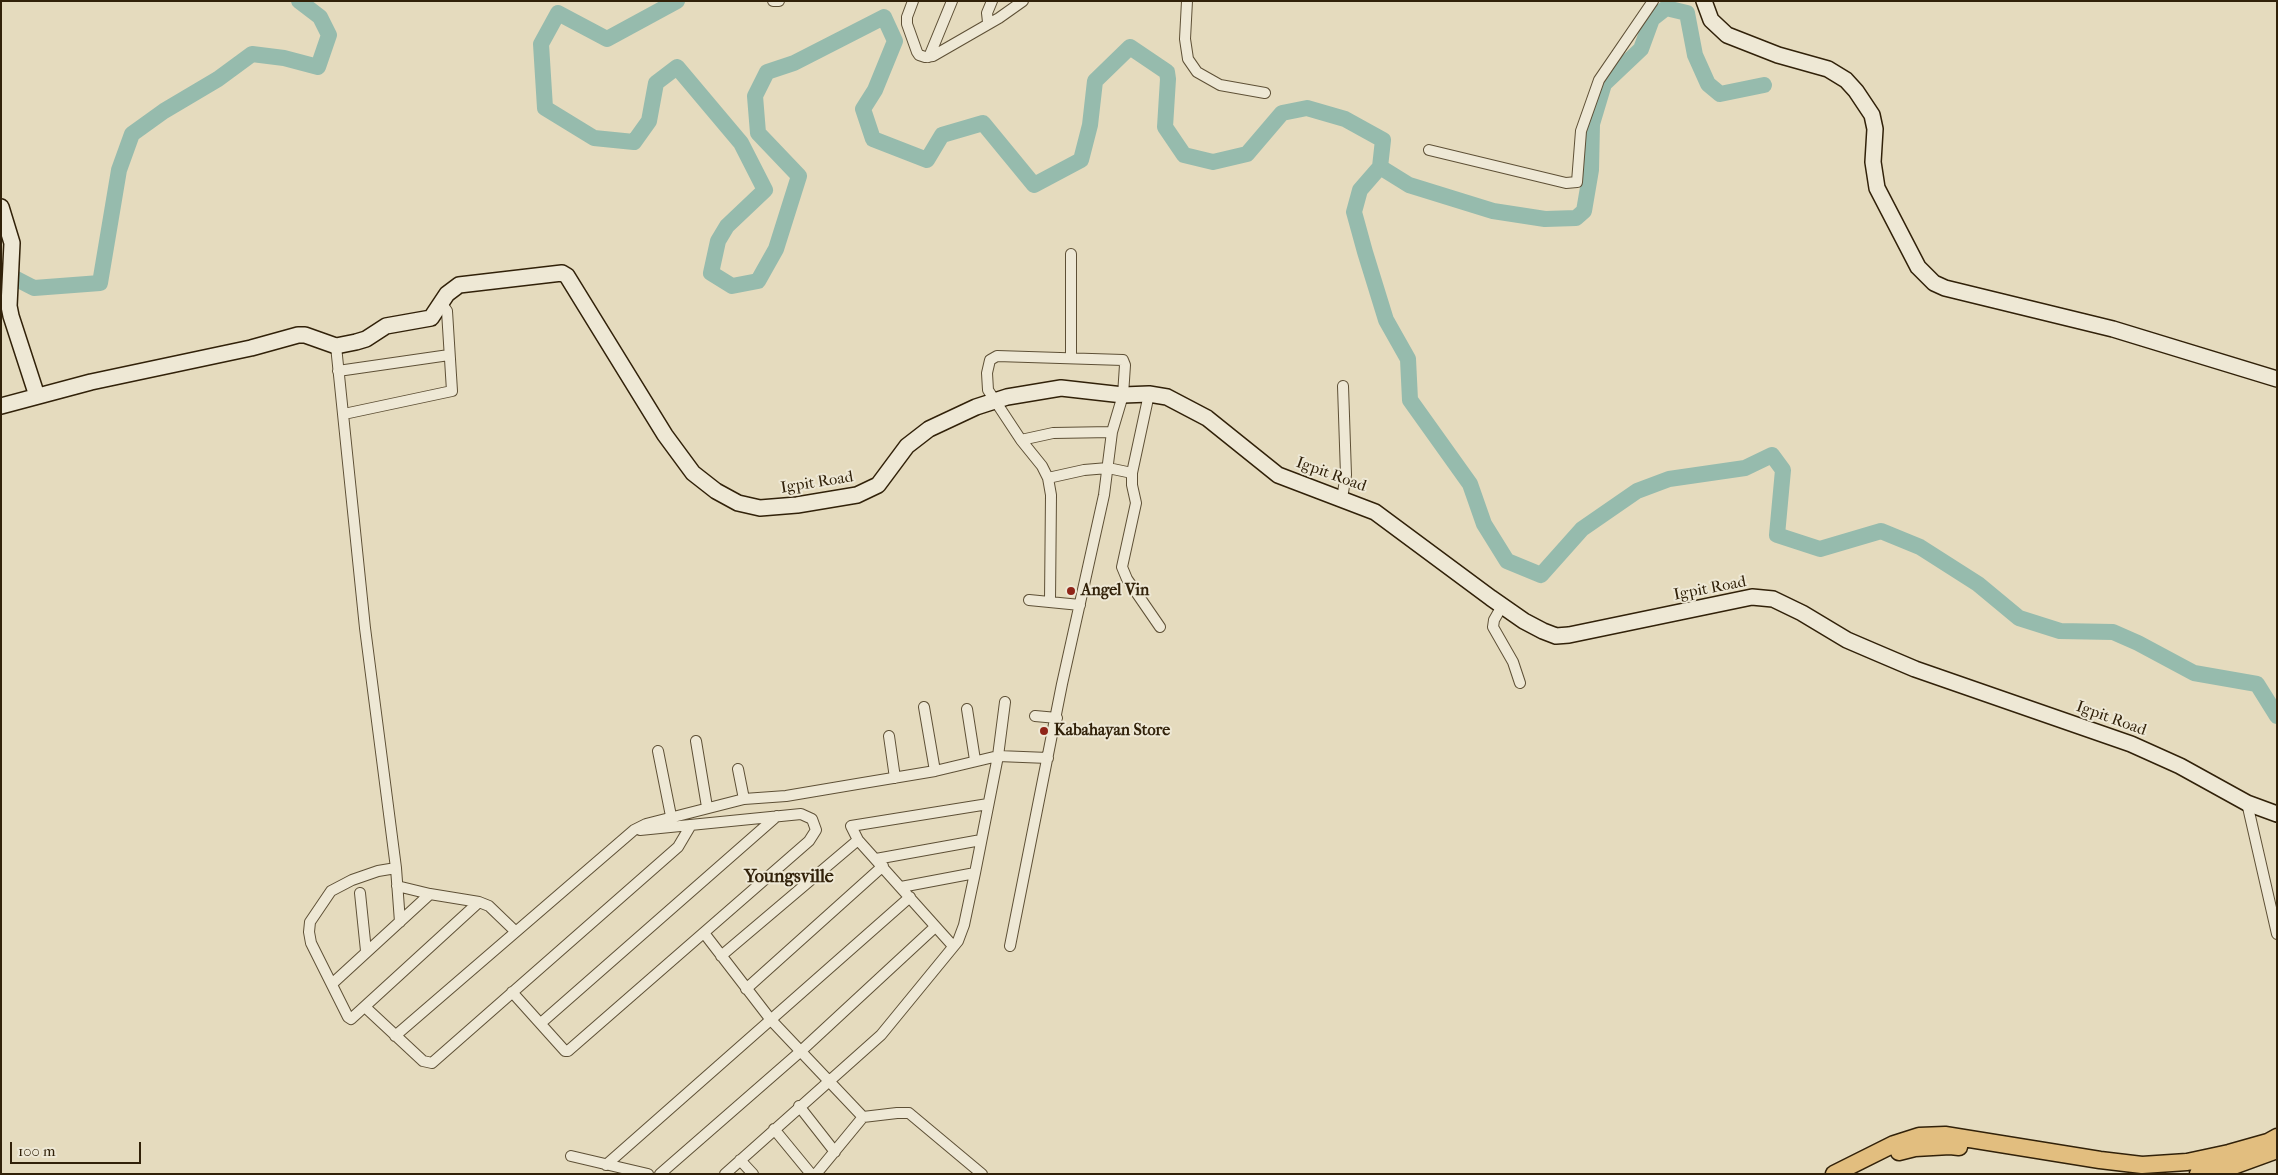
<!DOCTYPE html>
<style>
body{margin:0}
#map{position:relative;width:2278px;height:1175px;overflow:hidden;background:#e5dbbe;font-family:"IM FELL French Canon",serif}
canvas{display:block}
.frame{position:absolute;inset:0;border:2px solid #312109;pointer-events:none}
.scale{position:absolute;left:10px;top:1142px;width:131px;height:22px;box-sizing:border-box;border:2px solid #312109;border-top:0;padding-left:6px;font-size:15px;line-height:18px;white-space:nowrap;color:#312109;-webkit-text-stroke:4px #eee8d5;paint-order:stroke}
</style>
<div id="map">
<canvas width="2278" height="1175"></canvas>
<div class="frame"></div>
<div class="scale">100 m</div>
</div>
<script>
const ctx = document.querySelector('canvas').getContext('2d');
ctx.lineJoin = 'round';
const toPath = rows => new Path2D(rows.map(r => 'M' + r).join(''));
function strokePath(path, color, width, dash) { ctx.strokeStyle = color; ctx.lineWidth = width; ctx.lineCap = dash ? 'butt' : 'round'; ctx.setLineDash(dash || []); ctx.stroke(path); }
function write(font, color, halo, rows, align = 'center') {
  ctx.font = font + ' "IM FELL French Canon",serif'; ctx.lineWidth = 4; ctx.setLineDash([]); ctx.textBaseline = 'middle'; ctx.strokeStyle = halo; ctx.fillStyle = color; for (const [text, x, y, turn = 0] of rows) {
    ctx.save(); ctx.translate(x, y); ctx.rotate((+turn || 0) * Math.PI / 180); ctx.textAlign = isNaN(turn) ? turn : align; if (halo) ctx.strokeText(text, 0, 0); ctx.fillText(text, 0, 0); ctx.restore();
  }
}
strokePath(toPath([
 [677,1,607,39,558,13,541,44,545,108,594,138,634,142,649,121,656,83,677,67,741,143,765,190,727,226,718,241,711,273,732,286,758,281,776,249,799,176,758,133,755,96,767,72,794,63,884,17,895,41,875,90,863,109,873,139,927,160,942,135,983,123,1034,185,1081,160,1090,125,1095,81,1130,47,1167,72,1168,79,1165,127,1184,155,1213,162,1247,154,1282,113,1307,108,1345,119,1383,140,1380,167,1360,190,1354,212,1365,252,1386,320,1408,359,1410,400,1470,484,1484,524,1507,561,1541,575,1582,529,1637,491,1669,479,1745,468,1772,455,1783,470,1777,535,1820,549,1881,531,1920,547,1978,584,2019,618,2060,631,2113,632,2138,643,2194,673,2257,684,2277,716],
 [1380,167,1409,185,1493,211,1545,219,1576,218,1584,211,1591,170,1592,124,1604,84,1641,49,1652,19,1666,8,1687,13,1695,55,1708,84,1720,94,1764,85],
 [1,271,34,288,100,283,119,170,132,134,164,111,218,79,252,54,284,58,318,67,329,35,320,17,299,1]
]), '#96bbad', 16);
const street = toPath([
 [773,1,779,1],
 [913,1,907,17,907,24,917,52,919,55,925,57,933,56,999,18,1023,1],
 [1187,1,1185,39,1188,59,1197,72,1220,85,1265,93],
 [988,22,987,13,992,1],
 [929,57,952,1],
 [1429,150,1566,183,1577,182,1581,131,1599,80,1653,1],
 [336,346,365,628,396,868,400,922],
 [1071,358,1071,254],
 [338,371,449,355],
 [344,414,452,391,447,311,442,304],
 [1021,440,1053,433,1112,432],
 [1132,473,1132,485,1136,503,1122,567,1127,579,1160,627],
 [1048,478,1084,470,1108,468,1132,473,1149,394],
 [1342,498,1346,475,1343,386],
 [1029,600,1080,605],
 [1502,606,1494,620,1493,627,1513,662,1520,683],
 [924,707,935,771],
 [967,709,975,760],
 [1035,716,1057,718],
 [889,736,895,778],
 [696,741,707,807],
 [658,751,671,816],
 [738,769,744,799],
 [2247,803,2277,934],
 [876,859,981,840],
 [396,868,378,871,352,880,331,891,310,922,309,932,311,943,348,1017,351,1019,479,902],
 [397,886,430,894,479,902,489,906,515,931],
 [901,887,975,873],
 [360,893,366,951],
 [704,933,771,1020,863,1117,816,1174],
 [953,946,858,840,851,826,988,804],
 [1010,946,1062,684,1104,495,1112,432,1123,395,1125,365,1123,360,997,356,990,360,987,373,988,390,1021,440,1042,466,1048,478,1051,495,1050,600],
 [721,956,858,840],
 [333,983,430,894],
 [746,989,883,866],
 [512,992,565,1051,568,1051,809,841,816,830,812,819,801,814,640,830],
 [365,1007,423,1061,432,1063,678,847,691,825],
 [541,1023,777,816],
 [395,1036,634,830,646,824,744,799,786,796,857,784,935,771,998,756,1048,758],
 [799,1106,835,1152],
 [863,1117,897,1113,909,1113,982,1174],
 [774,1129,811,1174],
 [571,1156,648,1174],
 [740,1160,753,1174],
 [606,1165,910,897],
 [660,1174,801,1051,935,927],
 [725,1174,881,1035,958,941,964,925,975,873,998,756,1005,702]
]);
const secondary = toPath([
 [1704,1,1711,20,1727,35,1778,55,1828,69,1846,80,1856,91,1872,115,1875,129,1873,162,1877,188,1918,267,1934,283,1945,288,2113,329,2277,379],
 [1,207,12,243,9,306,11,316,37,396],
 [1,406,91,382,251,348,298,335,305,335,336,346,356,342,366,339,386,326,431,318,447,294,459,285,562,273,567,276,665,435,693,473,716,491,738,503,760,508,797,505,857,495,878,485,907,446,929,429,976,407,1007,397,1061,388,1123,395,1149,394,1167,397,1207,418,1278,475,1375,512,1491,598,1524,621,1543,631,1556,636,1569,635,1752,597,1773,599,1802,613,1847,640,1875,652,1915,669,2131,744,2180,766,2247,803,2277,814]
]);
const primary = toPath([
 [1899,1152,1915,1148,1950,1146,1959,1147],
 [1834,1174,1894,1144,1919,1136,1945,1135,2100,1160,2142,1165,2187,1162,2229,1153,2268,1142,2277,1137],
 [2198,1174,2225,1169,2277,1150]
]);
strokePath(street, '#5e5036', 12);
strokePath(secondary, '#312109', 18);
strokePath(primary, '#312109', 19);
strokePath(street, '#eee8d5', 10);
strokePath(secondary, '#eee8d5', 15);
strokePath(primary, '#e2be7f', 16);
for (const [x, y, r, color] of [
 [1071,591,5,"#8f2418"],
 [1044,731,5,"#8f2418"]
]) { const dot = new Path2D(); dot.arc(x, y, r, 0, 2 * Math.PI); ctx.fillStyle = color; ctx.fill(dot); strokePath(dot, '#eee8d5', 2); }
write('16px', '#312109', '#eee8d5', [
 ["Igpit Road",1331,475,20],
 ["Igpit Road",817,483,-9],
 ["Igpit Road",1710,589,-11],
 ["Igpit Road",2111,719,20]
]);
write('bold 16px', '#312109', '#eee8d5', [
 ["Angel Vin",1081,591],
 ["Kabahayan Store",1054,731]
], 'left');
write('bold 18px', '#312109', '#eee8d5', [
 ["Youngsville",789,878]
]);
</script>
